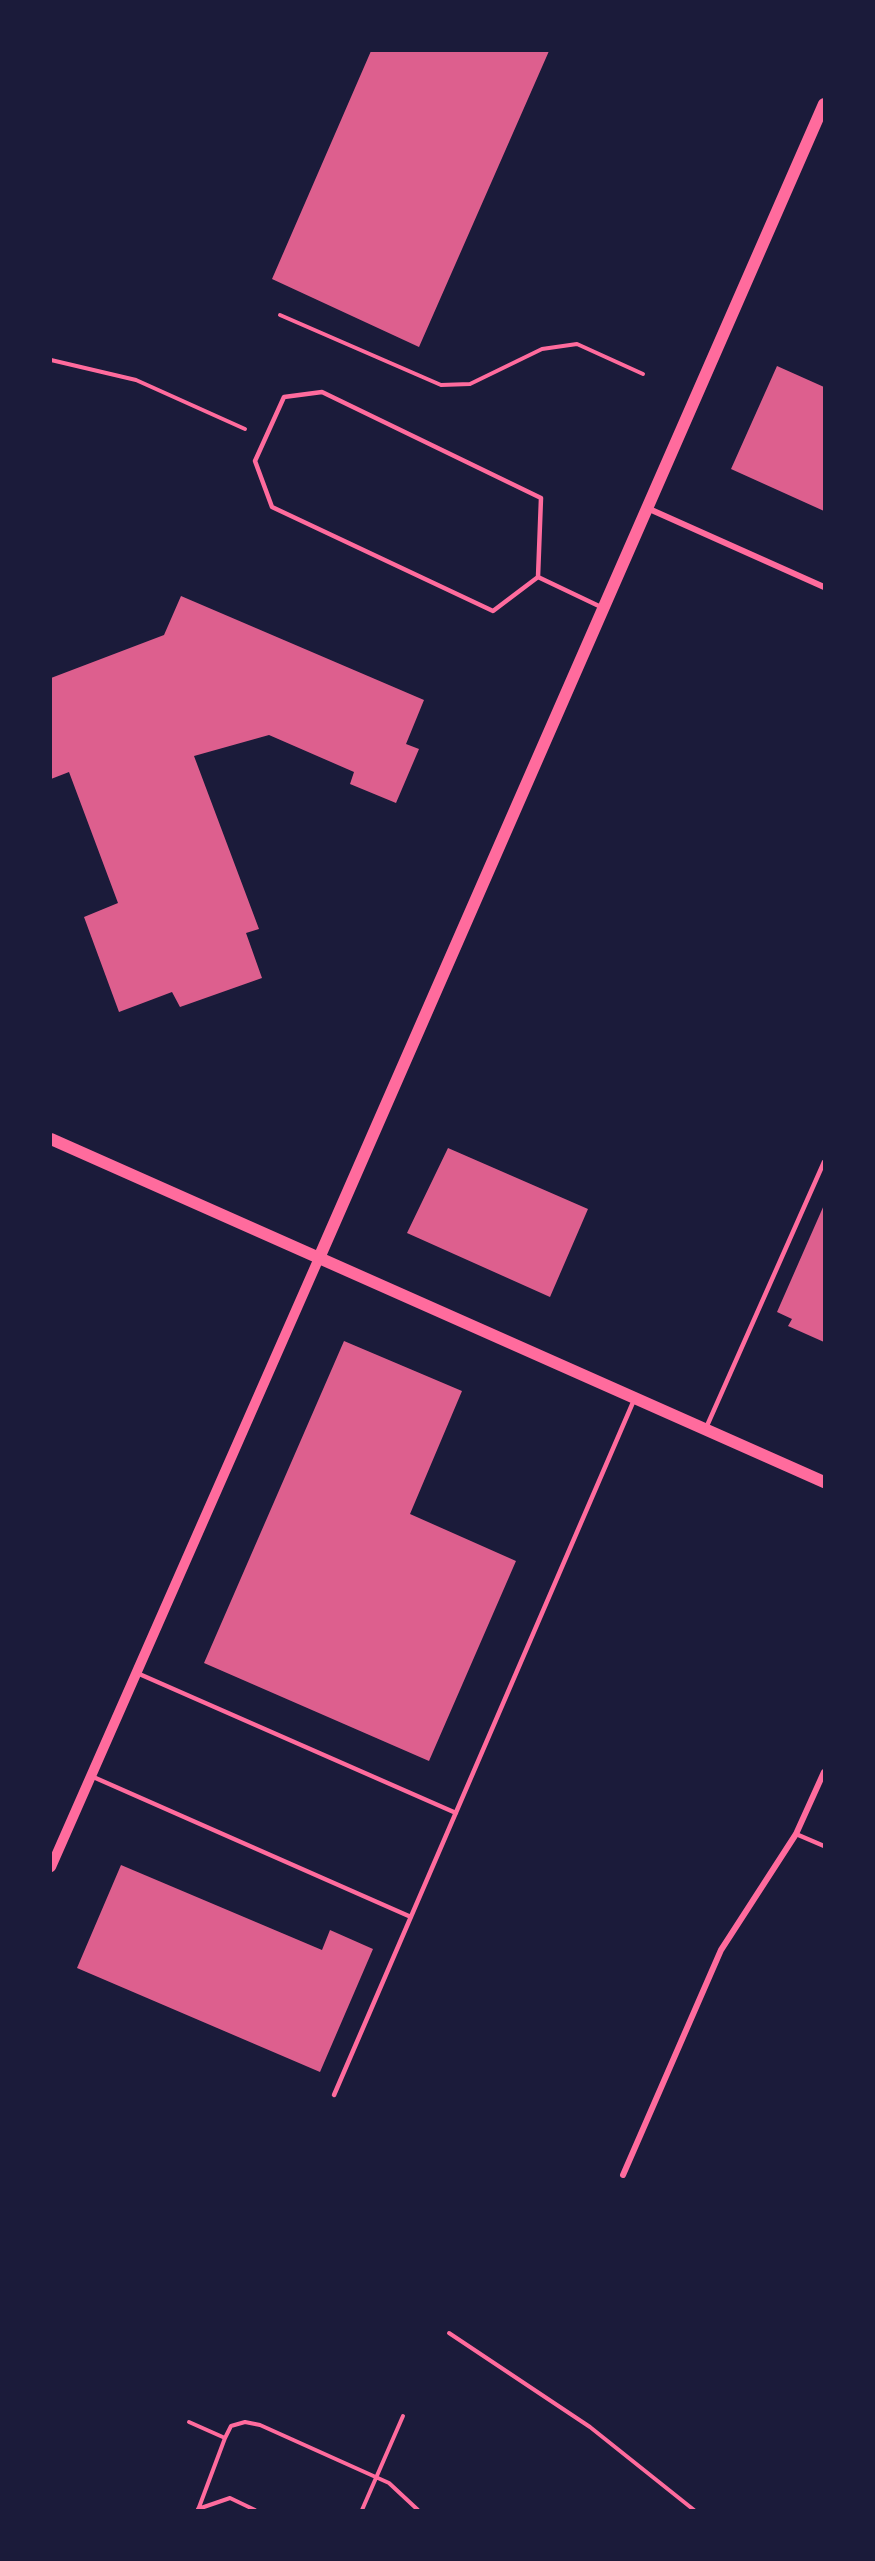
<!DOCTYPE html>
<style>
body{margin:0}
#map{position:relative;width:875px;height:2561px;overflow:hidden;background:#1b1b3a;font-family:"Open Sans",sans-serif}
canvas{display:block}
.frame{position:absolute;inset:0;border:52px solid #1b1b3a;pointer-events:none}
</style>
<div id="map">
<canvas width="875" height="2561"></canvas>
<div class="frame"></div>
</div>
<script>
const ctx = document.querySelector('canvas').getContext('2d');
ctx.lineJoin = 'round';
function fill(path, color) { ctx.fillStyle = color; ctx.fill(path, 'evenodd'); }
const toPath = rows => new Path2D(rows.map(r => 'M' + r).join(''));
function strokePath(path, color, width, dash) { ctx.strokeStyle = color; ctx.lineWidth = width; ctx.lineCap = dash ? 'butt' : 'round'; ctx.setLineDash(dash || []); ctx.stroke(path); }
fill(toPath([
 [371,51,549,51,419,347,272,279],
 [777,366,824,387,824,511,731,469],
 [181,596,424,700,406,744,419,749,396,803,350,784,354,772,269,735,194,756,259,929,246,933,262,978,180,1007,172,992,119,1012,84,917,118,903,69,772,51,779,51,678,164,635],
 [448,1148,588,1209,550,1297,407,1233],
 [824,1205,824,1342,788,1326,792,1319,777,1312],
 [344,1341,462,1391,410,1514,516,1561,429,1761,204,1663],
 [121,1865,322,1950,330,1930,373,1949,320,2072,77,1968]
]), '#dd5f8e');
strokePath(toPath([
 [280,315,441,385,470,384,542,349,577,344,643,374],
 [51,360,136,380,245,429],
 [449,2333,590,2427,694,2510],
 [189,2422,225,2438,231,2426,245,2422,260,2425,389,2483,418,2510],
 [198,2509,230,2498,255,2510],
 [198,2510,225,2438],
 [362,2510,403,2416]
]), '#ff6b9d', 4);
strokePath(toPath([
 [538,577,541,498,322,392,284,397,255,461,272,507,493,611,538,577,601,607],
 [706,1428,824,1162],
 [137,1673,456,1813],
 [91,1776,411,1917],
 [796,1834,824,1846],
 [334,2095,634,1400]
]), '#ff6b9d', 4.5);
strokePath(toPath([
 [647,508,824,587],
 [623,2175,721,1950,796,1834,824,1772]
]), '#ff6b9d', 6);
strokePath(toPath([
 [51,1867,319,1258]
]), '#ff6b9d', 10);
strokePath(toPath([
 [51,1139,824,1482],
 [319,1258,824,104]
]), '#ff6b9d', 12);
</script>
